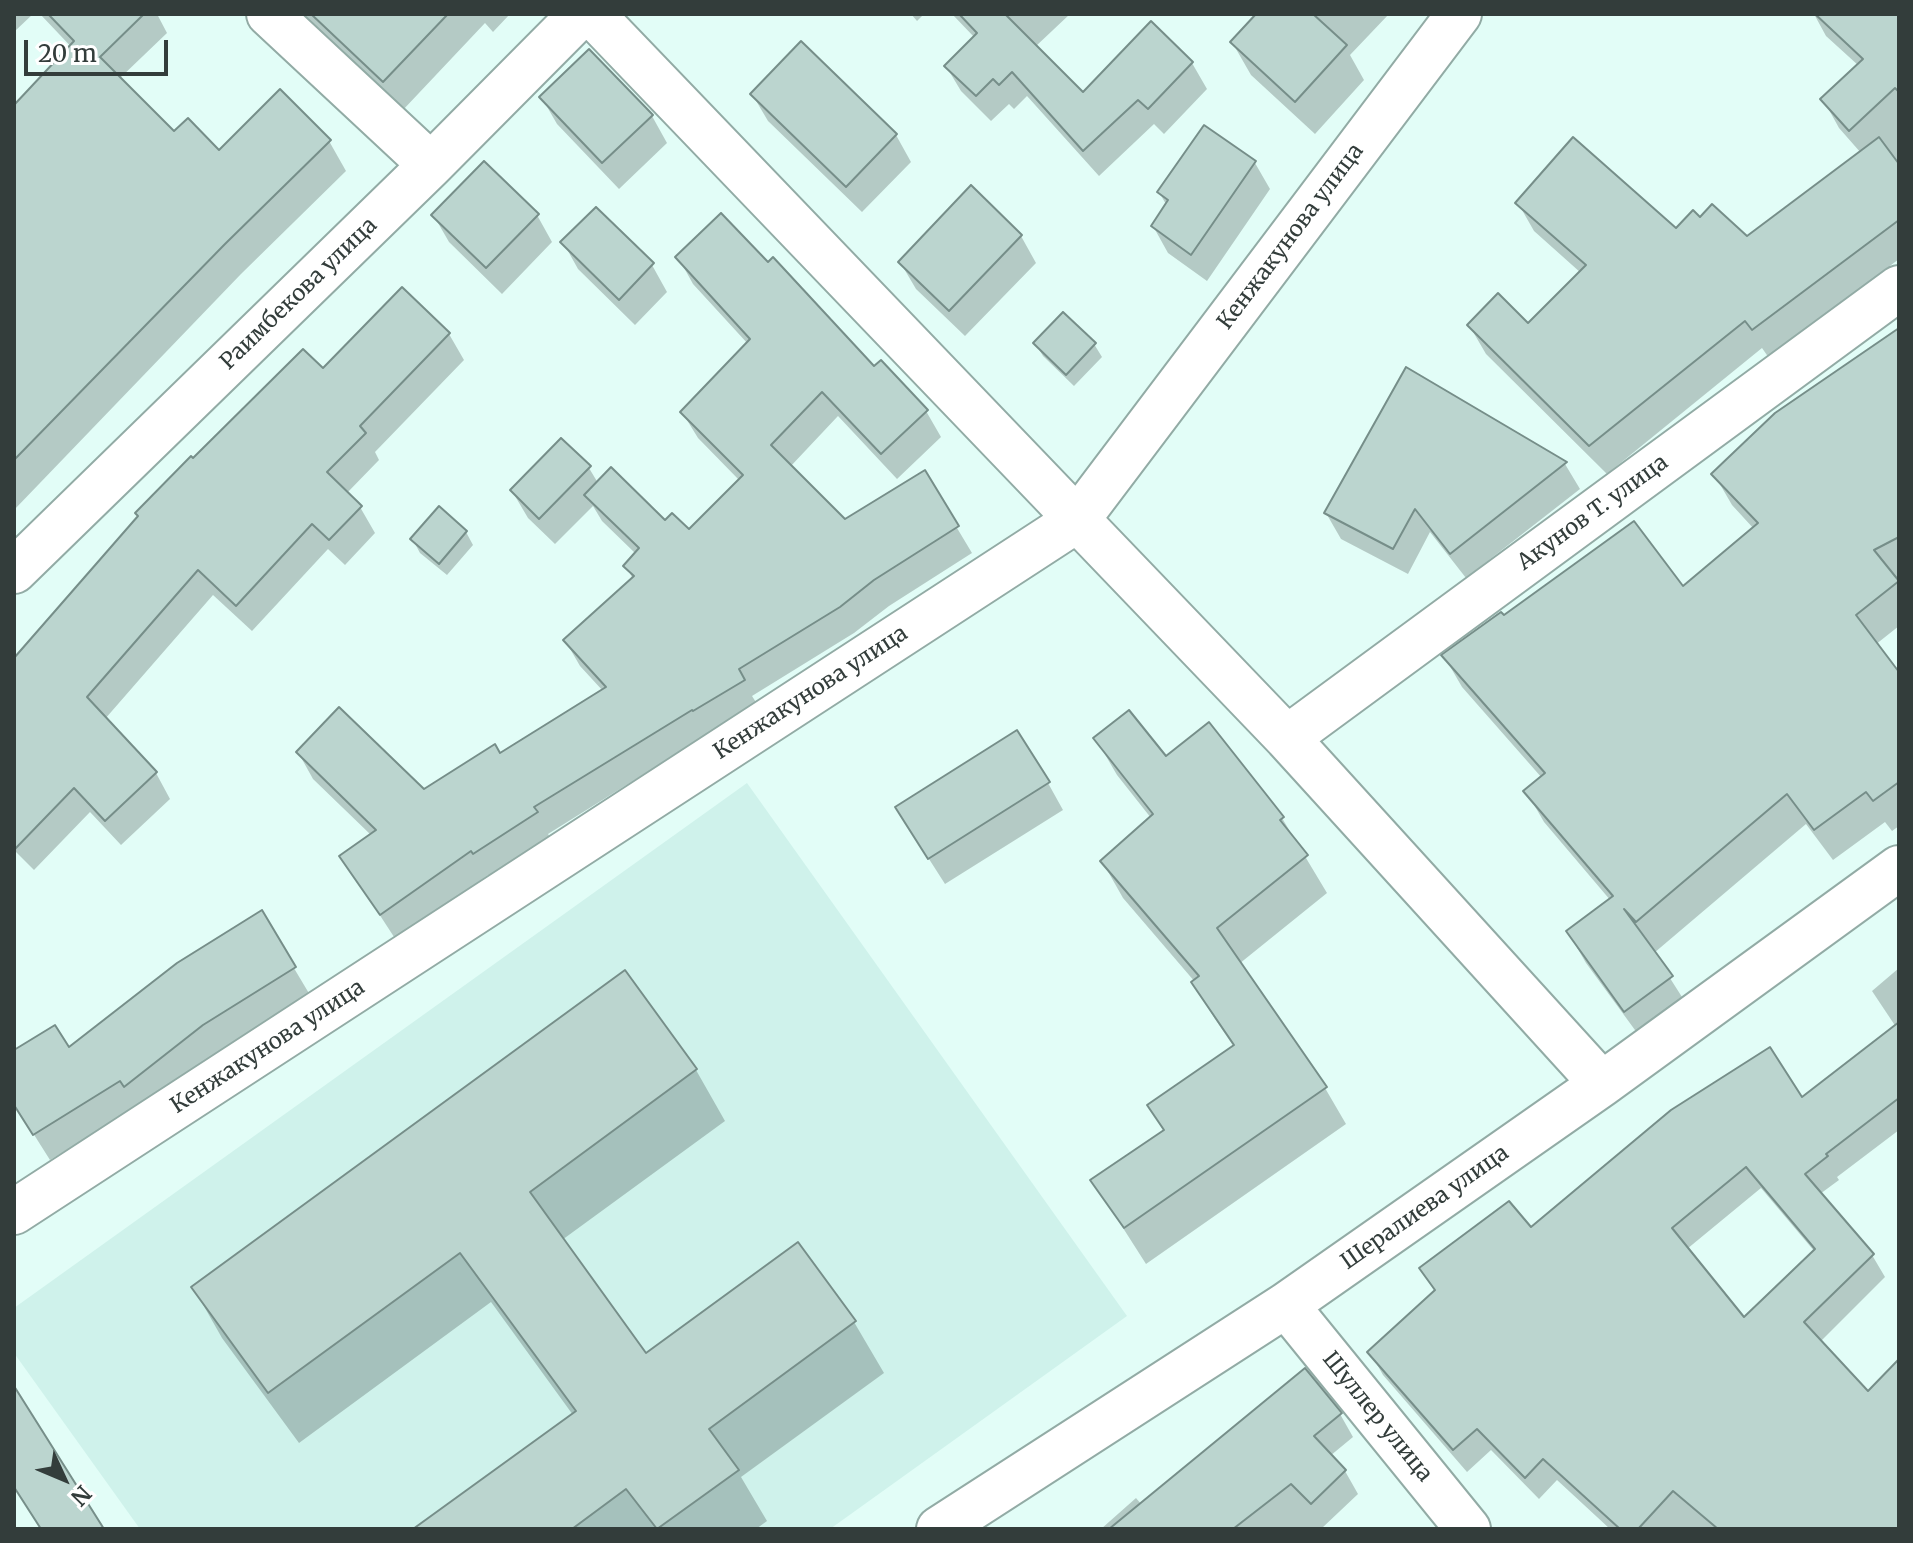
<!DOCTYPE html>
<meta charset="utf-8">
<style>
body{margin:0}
#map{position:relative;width:1913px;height:1543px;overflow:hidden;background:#e2fdf7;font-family:Merriweather,serif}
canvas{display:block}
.frame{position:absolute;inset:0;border:16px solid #333d3b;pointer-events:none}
.north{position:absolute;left:24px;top:1439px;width:80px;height:80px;-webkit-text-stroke:6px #fff;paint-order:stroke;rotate:134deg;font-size:22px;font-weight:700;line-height:32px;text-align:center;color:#333d3b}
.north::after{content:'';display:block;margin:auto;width:28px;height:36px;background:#333d3b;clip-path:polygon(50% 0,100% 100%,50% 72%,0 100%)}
.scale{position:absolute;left:24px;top:40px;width:144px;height:36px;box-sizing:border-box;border:4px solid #333d3b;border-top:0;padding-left:10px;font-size:24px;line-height:28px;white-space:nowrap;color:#333d3b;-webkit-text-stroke:6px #fff;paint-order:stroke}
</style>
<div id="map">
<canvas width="1913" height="1543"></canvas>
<div class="frame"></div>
<div class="north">N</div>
<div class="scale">20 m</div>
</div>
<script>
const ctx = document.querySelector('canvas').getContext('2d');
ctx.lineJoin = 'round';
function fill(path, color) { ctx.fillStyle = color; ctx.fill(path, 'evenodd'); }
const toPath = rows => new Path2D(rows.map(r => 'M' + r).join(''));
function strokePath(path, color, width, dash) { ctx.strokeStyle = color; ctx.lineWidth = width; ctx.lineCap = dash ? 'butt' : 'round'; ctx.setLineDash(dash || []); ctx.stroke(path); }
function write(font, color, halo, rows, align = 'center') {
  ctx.font = font + ' Merriweather,serif'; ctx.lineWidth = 8; ctx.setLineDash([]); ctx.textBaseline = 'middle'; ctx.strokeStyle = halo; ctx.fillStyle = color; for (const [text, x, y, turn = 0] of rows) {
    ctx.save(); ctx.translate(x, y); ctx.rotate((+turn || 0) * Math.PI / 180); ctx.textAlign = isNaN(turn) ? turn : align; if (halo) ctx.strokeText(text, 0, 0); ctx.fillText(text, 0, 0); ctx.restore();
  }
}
fill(toPath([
 [747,783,1127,1316,830,1529,140,1529,14,1353,14,1308]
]), '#cff2eb');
fill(toPath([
 [14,14,33,14,14,32],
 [40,14,157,14,167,33,119,79,174,134,219,153,329,141,346,171,241,274,14,510,14,149,96,73],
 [296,14,510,14,493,32,485,23,402,111],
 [911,14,924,14,917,21],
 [952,14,1070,14,1035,47,1083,95,1151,24,1192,63,1207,89,1164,134,1154,124,1099,176,1027,96,1014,109,1009,104,991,121,961,91,946,66,975,38],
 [1258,14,1389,14,1350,55,1364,80,1315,134,1251,75,1232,42],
 [1814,14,1899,14,1899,259,1769,358,1762,348,1607,474,1486,354,1469,325,1528,326,1581,273,1534,231,1518,203,1676,231,1700,220,1747,239,1861,153,1839,128,1823,99,1859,66,1826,36],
 [752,94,896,135,911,162,862,212,768,121],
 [542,98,652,116,667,143,619,189,557,124],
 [1255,163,1270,189,1207,281,1168,253,1153,226,1167,206,1159,192],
 [537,215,552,242,502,294,449,242,434,216],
 [1021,236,1036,263,965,336,916,289,900,262],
 [563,242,652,265,667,292,635,325,578,269],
 [678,257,874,369,926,411,941,437,897,479,838,416,790,467,845,522,924,473,972,553,889,606,854,633,752,696,759,707,708,734,548,834,551,839,490,879,488,875,396,940,342,857,372,836,313,779,298,752,424,791,499,755,603,691,580,666,565,640,633,579,626,566,636,554,602,521,593,506,555,544,528,518,512,491,561,441,589,468,598,483,665,523,689,532,740,481,698,438,682,412,748,344,693,284],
 [1899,331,1899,577,1895,579,1899,585,1899,626,1875,645,1899,678,1899,826,1892,831,1885,822,1833,860,1806,824,1654,953,1689,1008,1643,1041,1586,963,1568,932,1611,901,1544,822,1526,791,1542,778,1462,687,1444,656,1504,618,1682,588,1754,529,1732,505,1714,474],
 [449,334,464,360,375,452,379,460,346,494,360,507,375,533,345,565,328,549,252,631,213,595,105,719,156,773,170,799,121,845,90,812,34,870,14,850,14,661,193,461,323,371],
 [1035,343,1094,344,1102,357,1074,386,1043,356],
 [1407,370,1565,464,1580,489,1466,578,1430,532,1408,574,1341,539,1326,513],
 [466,532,473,545,447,575,420,553,413,540],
 [1096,739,1165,759,1282,818,1327,893,1239,964,1325,1088,1346,1124,1146,1264,1093,1181,1164,1132,1149,1105,1234,1047,1215,1019,1193,983,1195,982,1123,898,1102,861,1151,818,1117,775],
 [1048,783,1063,810,945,884,913,834],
 [261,913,310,995,218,1052,141,1112,137,1107,50,1160,14,1103,14,1052,68,1050],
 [1899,968,1899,1130,1837,1177,1839,1180,1820,1194,1872,1255,1885,1277,1820,1342,1868,1394,1899,1386,1899,1529,1610,1529,1557,1480,1539,1499,1491,1450,1467,1472,1383,1375,1370,1352,1435,1292,1421,1269,1530,1230,1801,1100,1896,1027,1872,991],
 [1761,1188,1815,1252,1744,1320,1687,1249],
 [624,973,696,1070,725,1121,562,1240,646,1356,854,1322,884,1373,741,1477,767,1521,756,1529,424,1529,573,1415,491,1302,299,1443,222,1338,193,1287],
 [1340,1414,1353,1437,1330,1456,1345,1471,1358,1494,1321,1529,1101,1529,1136,1498,1142,1505]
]), '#0003');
const building = toPath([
 [48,14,144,14,100,57,174,131,188,118,219,150,280,89,331,140,225,244,14,460,14,105,74,41,48,14],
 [311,14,448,14,383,82,311,14],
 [959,14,1005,14,1083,92,1151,21,1193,62,1148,109,1138,100,1083,151,1012,72,999,85,993,79,976,96,944,66,977,33,959,14],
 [1256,14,1313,14,1347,45,1295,102,1230,42,1256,14],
 [1815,14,1899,14,1899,92,1895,88,1849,131,1820,99,1863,59,1815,14],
 [801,41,897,134,846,187,750,94,801,41],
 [589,49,653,115,602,163,539,97,589,49],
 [1204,125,1256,161,1191,255,1151,226,1168,200,1157,192,1204,125],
 [1573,137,1676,228,1693,210,1700,217,1712,204,1747,236,1879,137,1899,164,1899,220,1752,330,1745,321,1589,446,1467,325,1498,293,1528,323,1586,265,1515,203,1573,137],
 [484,161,539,214,486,268,431,215,484,161],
 [971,185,1022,235,949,311,898,262,971,185],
 [596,207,654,263,619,300,560,242,596,207],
 [721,213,768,262,773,257,874,366,881,360,928,410,881,454,822,392,771,445,845,519,925,470,959,526,874,580,840,607,739,669,745,680,693,711,692,710,534,807,538,812,473,854,471,851,380,915,339,856,376,830,296,752,339,707,424,789,495,744,500,753,606,687,563,640,634,576,623,566,639,548,584,495,611,467,665,520,672,513,689,529,743,475,680,412,750,339,675,257,721,213],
 [402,287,450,333,360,426,366,433,327,472,362,506,329,540,312,524,236,606,198,570,87,697,157,772,105,821,74,788,14,850,14,658,138,516,135,513,191,456,193,458,303,349,323,368,402,287],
 [1063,312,1096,343,1066,375,1033,343,1063,312],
 [1899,328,1899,537,1874,550,1899,581,1856,615,1899,672,1899,782,1873,801,1866,792,1814,830,1787,794,1636,922,1624,909,1673,976,1624,1012,1566,931,1613,896,1523,791,1545,773,1441,655,1501,612,1504,615,1634,521,1683,586,1758,523,1711,474,1775,413,1899,328],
 [1406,367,1567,462,1450,554,1415,509,1393,549,1324,513,1406,367],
 [561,438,591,466,539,519,510,490,561,438],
 [439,506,467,531,439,564,410,539,439,506],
 [1129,710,1166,756,1209,722,1284,817,1280,820,1308,855,1217,928,1327,1087,1124,1228,1090,1180,1164,1130,1147,1105,1234,1045,1191,982,1199,976,1100,861,1153,814,1093,738,1129,710],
 [1017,730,1050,782,928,859,895,807,1017,730],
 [262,910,296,967,203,1025,124,1087,120,1081,33,1135,14,1105,14,1050,55,1025,69,1047,177,963,262,910],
 [625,970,697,1069,530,1192,646,1353,798,1242,856,1321,709,1429,739,1470,657,1529,626,1489,572,1529,413,1529,576,1411,460,1253,268,1393,191,1287,625,970],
 [1899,1022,1899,1098,1826,1154,1828,1156,1805,1174,1874,1254,1804,1322,1868,1391,1899,1359,1899,1529,1718,1529,1673,1491,1638,1529,1620,1529,1543,1459,1525,1478,1477,1429,1453,1450,1367,1352,1435,1290,1419,1268,1509,1201,1531,1227,1671,1110,1770,1047,1802,1097,1899,1022],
 [1746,1167,1815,1249,1744,1317,1672,1228,1746,1167],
 [1305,1368,1342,1413,1314,1436,1346,1470,1311,1504,1291,1484,1233,1529,1109,1529,1305,1368],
 [14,1386,104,1529,41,1529,14,1487,14,1386]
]);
fill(building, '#bbd5cf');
strokePath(building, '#768e89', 2);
const minor = toPath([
 [269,14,431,165],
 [592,14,1287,738,1602,1084],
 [14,571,431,165,581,14],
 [1287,738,1899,288],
 [14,1212,1077,520,1459,14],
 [1286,1305,1468,1529],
 [939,1529,1286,1305,1602,1084,1899,868]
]);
strokePath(minor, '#92aba5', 48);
strokePath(minor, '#fff', 44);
write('22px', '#333d3b', '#fff', [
 ["Кенжакунова улица",1291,237,-53],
 ["Раимбекова улица",299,294,-44],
 ["Акунов Т. улица",1593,513,-36],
 ["Кенжакунова улица",811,693,-33],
 ["Кенжакунова улица",268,1047,-33],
 ["Шералиева улица",1425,1208,-35],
 ["Шуллер улица",1377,1417,51]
]);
</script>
